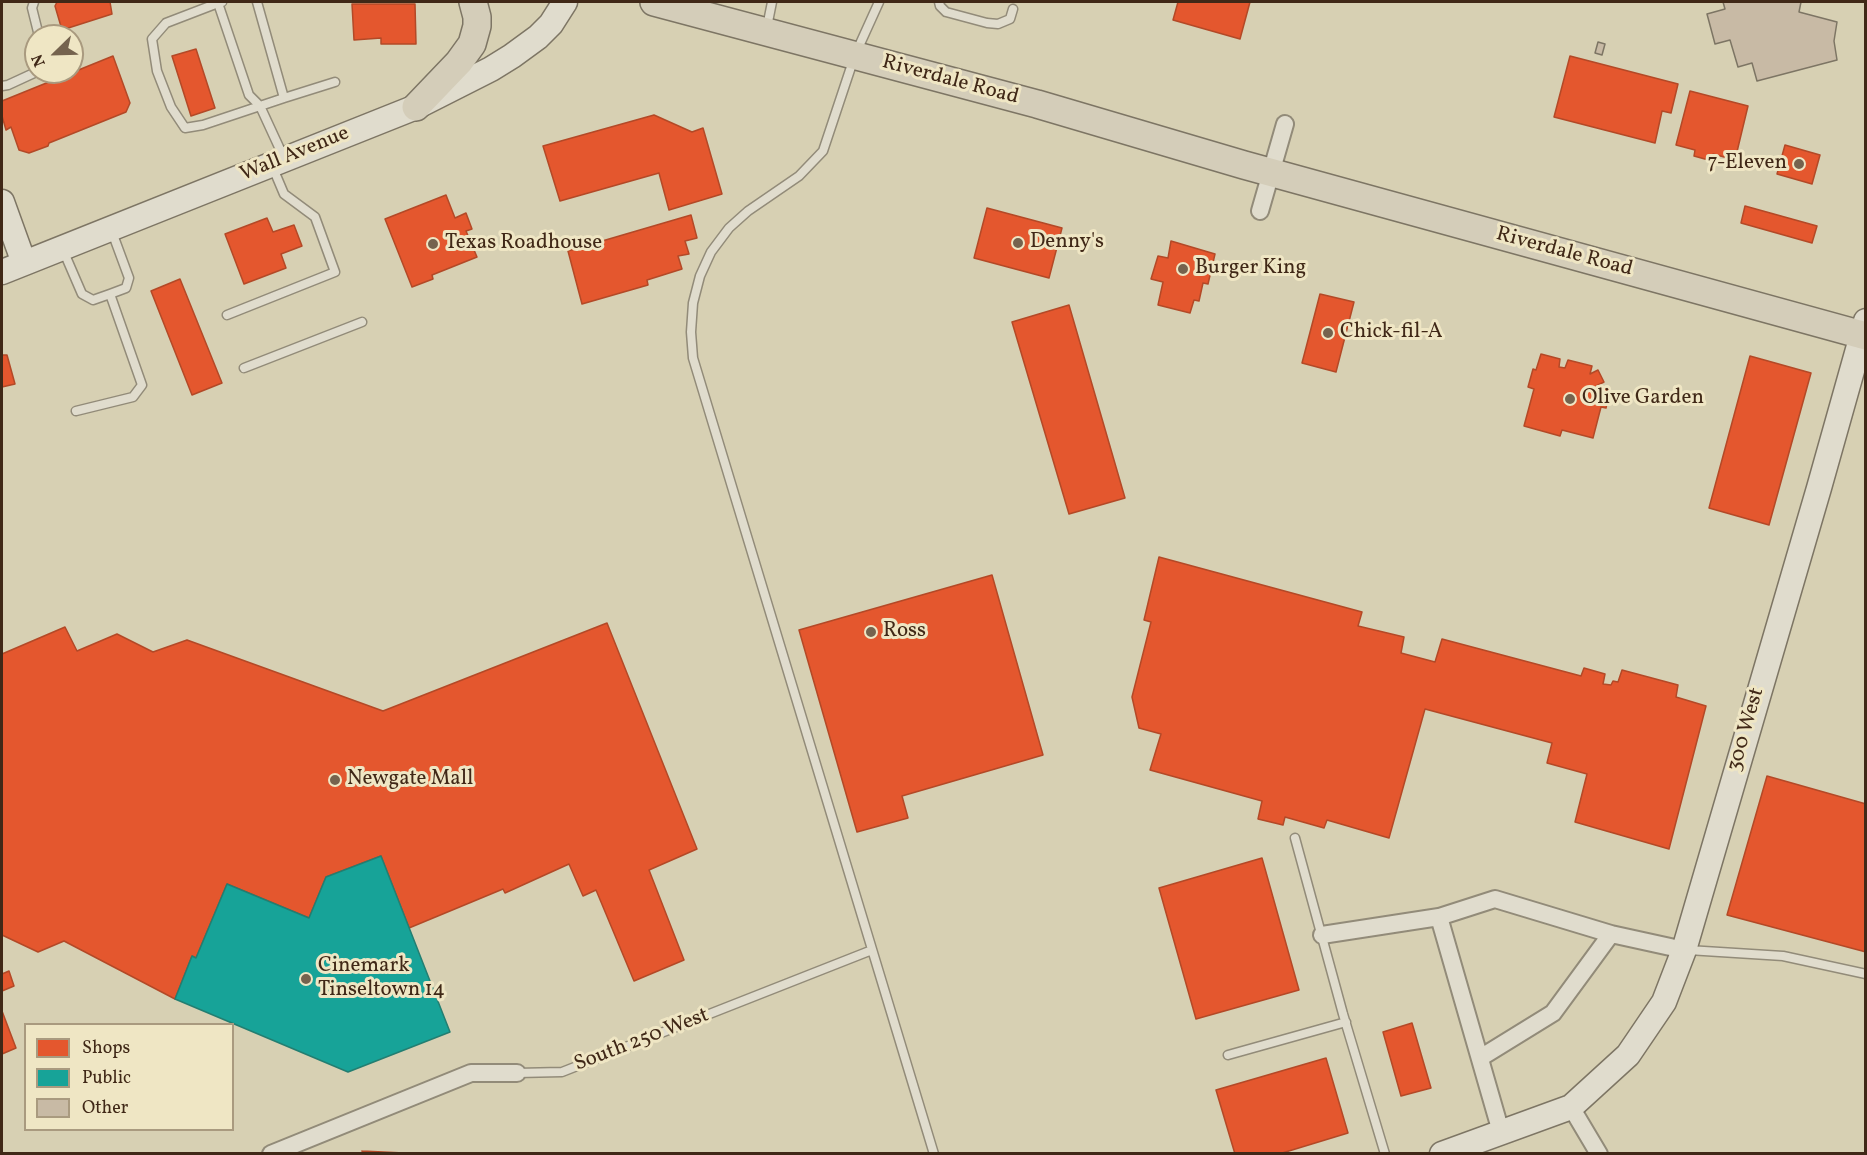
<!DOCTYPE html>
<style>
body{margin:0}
#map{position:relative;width:1867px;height:1155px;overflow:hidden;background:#d7d0b3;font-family:Vollkorn,serif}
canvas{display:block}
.frame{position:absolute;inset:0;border:3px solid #402817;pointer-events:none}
.legend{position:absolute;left:24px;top:1023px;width:210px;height:108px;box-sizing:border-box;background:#efe6c4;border:2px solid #a99a7f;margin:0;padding:8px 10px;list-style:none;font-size:18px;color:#402817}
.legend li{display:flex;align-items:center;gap:12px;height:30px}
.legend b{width:30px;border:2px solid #a99a7f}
.north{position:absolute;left:24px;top:24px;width:60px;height:60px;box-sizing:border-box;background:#efe6c4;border:2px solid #a99a7f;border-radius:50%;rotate:247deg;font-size:16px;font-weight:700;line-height:24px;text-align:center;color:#402817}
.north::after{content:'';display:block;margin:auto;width:21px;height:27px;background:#75634e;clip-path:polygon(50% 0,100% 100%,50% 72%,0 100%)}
</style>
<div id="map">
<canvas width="1867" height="1155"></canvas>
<div class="frame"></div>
<ul class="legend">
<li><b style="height:16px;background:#e4572e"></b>Shops</li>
<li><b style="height:16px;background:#17a398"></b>Public</li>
<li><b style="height:16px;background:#c8baa5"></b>Other</li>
</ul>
<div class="north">N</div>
</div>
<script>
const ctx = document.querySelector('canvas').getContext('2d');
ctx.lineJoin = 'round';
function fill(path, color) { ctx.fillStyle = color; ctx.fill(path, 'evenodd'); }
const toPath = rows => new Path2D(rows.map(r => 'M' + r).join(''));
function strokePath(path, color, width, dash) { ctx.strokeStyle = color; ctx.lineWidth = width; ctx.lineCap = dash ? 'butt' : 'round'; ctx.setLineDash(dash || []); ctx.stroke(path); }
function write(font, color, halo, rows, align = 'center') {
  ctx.font = font + ' Vollkorn,serif'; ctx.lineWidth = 6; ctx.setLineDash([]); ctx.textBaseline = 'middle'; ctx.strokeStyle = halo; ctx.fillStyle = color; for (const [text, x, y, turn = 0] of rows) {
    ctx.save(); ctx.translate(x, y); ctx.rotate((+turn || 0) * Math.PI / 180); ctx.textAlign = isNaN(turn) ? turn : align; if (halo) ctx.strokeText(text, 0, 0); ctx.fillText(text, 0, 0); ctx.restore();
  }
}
const shops = toPath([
 [57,2,110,2,112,14,62,30,55,6,57,2],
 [1178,2,1250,2,1240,39,1173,20,1178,2],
 [352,4,415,4,416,44,381,44,381,38,354,40,352,4],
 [196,49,215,108,191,116,172,56,196,49],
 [113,56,130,103,126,112,49,143,48,146,29,153,19,150,11,127,6,130,2,116,2,101,113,56],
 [1570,56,1678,84,1671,113,1662,111,1655,143,1554,117,1570,56],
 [1690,91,1748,106,1735,160,1713,154,1712,161,1694,156,1695,150,1676,145,1690,91],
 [654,115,692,132,703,128,722,194,669,210,659,173,560,201,543,146,654,115],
 [1785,145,1820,155,1812,184,1777,174,1785,145],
 [446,195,455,218,466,213,472,229,466,231,477,257,432,275,433,279,412,287,385,219,446,195],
 [1745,206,1817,226,1812,243,1741,223,1745,206],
 [987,208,1062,228,1049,278,974,258,987,208],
 [691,215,697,238,685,241,689,254,678,256,682,269,647,280,648,285,582,304,568,251,691,215],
 [267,218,273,232,294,225,302,246,281,254,286,268,244,284,225,234,267,218],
 [1171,241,1215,254,1208,284,1203,283,1199,301,1194,300,1190,313,1158,305,1163,282,1151,279,1158,256,1168,258,1171,241],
 [180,279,222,383,192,395,151,291,180,279],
 [1320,294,1354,302,1336,372,1302,363,1320,294],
 [1069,305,1125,498,1069,514,1012,322,1069,305],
 [1541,354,1560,359,1559,367,1565,368,1568,360,1592,366,1590,374,1598,370,1604,382,1596,386,1610,390,1606,408,1601,407,1593,438,1562,430,1560,436,1524,426,1534,389,1528,387,1533,369,1536,370,1541,354],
 [2,355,7,355,15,384,2,387,2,355],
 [1750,356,1811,373,1769,525,1709,508,1750,356],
 [1159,557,1362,612,1358,626,1404,637,1401,653,1435,662,1442,639,1581,676,1584,668,1605,674,1603,684,1611,685,1613,681,1618,682,1622,670,1678,685,1676,697,1706,706,1669,849,1575,822,1587,774,1547,763,1552,743,1425,709,1389,838,1327,820,1324,828,1285,817,1283,825,1258,819,1262,801,1150,770,1161,734,1139,728,1132,697,1151,622,1144,620,1159,557],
 [992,575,1043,755,902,796,908,818,857,832,799,630,992,575],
 [607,623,697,849,649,870,684,960,634,981,596,890,583,896,569,864,505,893,503,889,409,928,381,856,326,877,309,918,227,884,196,958,192,956,175,999,64,941,38,952,2,935,2,654,65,627,77,651,117,634,153,652,187,640,383,711,607,623],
 [1767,776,1866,804,1866,952,1727,915,1767,776],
 [1262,858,1299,990,1196,1019,1159,888,1262,858],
 [9,971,14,986,2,991,2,974,9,971],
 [2,1011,16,1048,2,1054,2,1011],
 [1412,1023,1431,1088,1401,1096,1383,1032,1412,1023],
 [1326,1058,1348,1133,1279,1154,1235,1154,1216,1090,1326,1058],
 [362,1151,404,1153,405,1154,363,1154,362,1151]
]);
fill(shops, '#e4572e');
strokePath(shops, '#b34927', 1.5);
const public = toPath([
 [381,856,450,1032,348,1072,175,999,192,956,196,958,227,884,309,918,326,877,381,856]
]);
fill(public, '#17a398');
strokePath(public, '#237e71', 1.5);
const building = toPath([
 [1723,2,1801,2,1799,12,1837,22,1834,41,1837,60,1757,81,1752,63,1738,67,1730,40,1715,44,1707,14,1725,9,1723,2],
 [1598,42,1605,44,1602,55,1595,53,1598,42]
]);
fill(building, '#c8baa5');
strokePath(building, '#7d7564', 1.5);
const lane = toPath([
 [34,2,32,8,39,36],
 [257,2,284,98,260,106,284,158],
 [879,2,855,55,823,151,799,176,748,211,729,228,711,252,700,276,693,303,691,332,693,358,934,1154],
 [939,2,940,6,946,12,987,23,998,24,1010,19,1013,9],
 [218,3,166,23,152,39,157,71,171,107,185,128,203,125,260,106,249,95,218,3,222,2],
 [767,27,772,2],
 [2,86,8,85,34,73,36,67],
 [284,98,335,82],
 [63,250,82,294,93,300,110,294,126,288,129,278,112,232],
 [227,315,335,272,315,217,284,194,273,168],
 [244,368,362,322],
 [76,411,133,397,142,385,110,294],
 [1295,838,1343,1014,1385,1154],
 [1688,950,1783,956,1866,974],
 [1228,1055,1346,1022],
 [517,1073,562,1072,872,950]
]);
const street = toPath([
 [1260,211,1285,124],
 [1611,934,1684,950],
 [1322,935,1439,917],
 [1480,1058,1553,1013,1611,934,1495,899,1439,917,1501,1132],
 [1571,1107,1599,1154],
 [271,1154,471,1073,517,1073]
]);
const secondary = toPath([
 [2,202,24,263],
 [2,272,416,107,491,69,512,56,538,37,551,24,565,2],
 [1442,1154,1571,1107,1628,1055,1664,1002,1684,950,1819,488,1866,321]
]);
const primary = toPath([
 [654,2,1037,104,1244,165,1866,336],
 [416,107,459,62,472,44,477,26,477,17,473,2]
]);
strokePath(lane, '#928b79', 11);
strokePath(street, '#928b79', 20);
strokePath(secondary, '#7d7564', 27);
strokePath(primary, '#7d7564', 30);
strokePath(lane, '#e0dccd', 8);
strokePath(street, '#e0dccd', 16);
strokePath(secondary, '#e0dccd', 24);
strokePath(primary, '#d4cdb9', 27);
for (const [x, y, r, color] of [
 [1799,164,6,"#75634e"],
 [1018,243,6,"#75634e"],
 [433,244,6,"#75634e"],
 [1183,269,6,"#75634e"],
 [1328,333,6,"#75634e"],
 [1570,399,6,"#75634e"],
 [871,632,6,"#75634e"],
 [335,780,6,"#75634e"],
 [306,979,6,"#75634e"]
]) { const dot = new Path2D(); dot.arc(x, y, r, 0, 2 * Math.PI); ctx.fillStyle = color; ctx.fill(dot); strokePath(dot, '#efe6c4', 2); }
write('21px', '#402817', '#efe6c4', [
 ["Riverdale Road",950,81,15],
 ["Wall Avenue",295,155,-22],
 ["Riverdale Road",1564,253,15],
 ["300 West",1747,730,-74],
 ["South 250 West",642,1041,-21]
]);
write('21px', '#402817', '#efe6c4', [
 ["7-Eleven",1787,164,"right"],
 ["Denny's",1030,243],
 ["Texas Roadhouse",445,244],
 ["Burger King",1195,269],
 ["Chick-fil-A",1340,333],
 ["Olive Garden",1582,399],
 ["Ross",883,632],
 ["Newgate Mall",347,780],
 ["Cinemark",318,967],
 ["Tinseltown 14",318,991]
], 'left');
</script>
